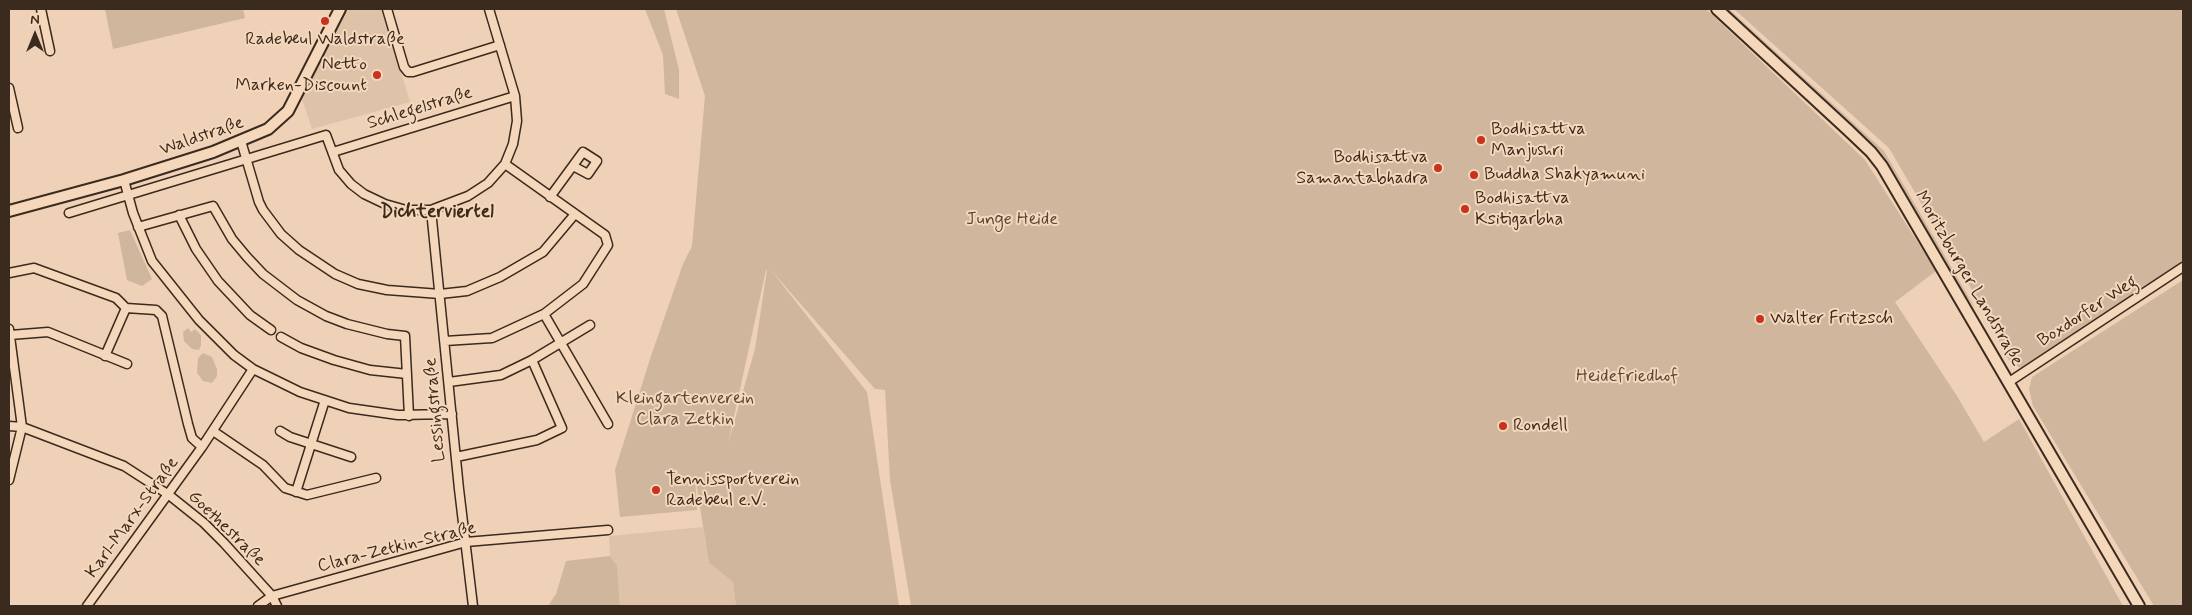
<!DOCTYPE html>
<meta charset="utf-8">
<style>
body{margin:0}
#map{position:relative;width:2192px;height:615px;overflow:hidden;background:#eed1b6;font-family:Mynerve,sans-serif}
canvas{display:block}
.frame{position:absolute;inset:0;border:10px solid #3b2a1e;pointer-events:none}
.north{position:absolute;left:10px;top:10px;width:50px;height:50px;-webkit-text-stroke:4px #f5d8bc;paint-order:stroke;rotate:0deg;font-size:14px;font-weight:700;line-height:20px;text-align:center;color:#3b2a1e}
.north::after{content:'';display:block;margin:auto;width:18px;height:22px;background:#3b2a1e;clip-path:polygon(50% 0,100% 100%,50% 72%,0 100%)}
</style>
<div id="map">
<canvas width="2192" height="615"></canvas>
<div class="frame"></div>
<div class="north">N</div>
</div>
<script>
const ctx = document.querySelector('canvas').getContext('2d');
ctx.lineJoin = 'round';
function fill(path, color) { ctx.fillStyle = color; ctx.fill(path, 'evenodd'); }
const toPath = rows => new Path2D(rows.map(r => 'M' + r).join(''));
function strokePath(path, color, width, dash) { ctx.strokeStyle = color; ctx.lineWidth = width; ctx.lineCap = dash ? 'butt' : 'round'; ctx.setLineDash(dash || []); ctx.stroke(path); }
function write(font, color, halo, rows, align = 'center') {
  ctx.font = font + ' Mynerve,sans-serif'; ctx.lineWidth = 4; ctx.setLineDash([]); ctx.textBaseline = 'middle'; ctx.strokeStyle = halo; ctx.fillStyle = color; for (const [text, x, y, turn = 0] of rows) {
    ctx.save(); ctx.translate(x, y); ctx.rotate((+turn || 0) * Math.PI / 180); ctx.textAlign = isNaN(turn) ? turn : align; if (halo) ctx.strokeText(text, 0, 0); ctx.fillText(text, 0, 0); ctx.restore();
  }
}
fill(toPath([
 [344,9,382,9,410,102,312,129,301,96],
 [703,527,709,563,733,582,736,606,620,606,617,566,610,556,609,536]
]), '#dfc3a9');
fill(toPath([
 [105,9,243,9,245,18,113,49],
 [645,9,664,9,679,70,679,99,665,94,663,55],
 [676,9,1706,9,1865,160,1936,271,1895,302,1957,396,1984,442,2019,419,2123,606,911,606,890,480,885,390,875,389,770,269,867,392,899,606,736,606,733,582,709,563,695,476,697,510,620,517,615,470,651,356,683,264,692,246,705,96],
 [767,270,755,349,728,444,766,270],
 [1723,9,1729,9,1884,151,1975,308,1956,284,1894,175,1878,152],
 [1734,9,2183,9,2183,262,2021,368,2012,364,2002,350,1996,331,1889,148],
 [130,230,152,279,142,286,127,280,118,233],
 [2183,280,2183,606,2154,606,2033,406,2029,389,2032,377],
 [188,328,191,332,195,329,201,335,201,345,199,350,192,349,184,341,183,332],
 [203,353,212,357,217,369,217,376,212,383,203,381,197,373,198,358],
 [610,556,617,566,620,606,548,606,556,594,566,561]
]), '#d0b69d');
const street = toPath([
 [41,9,50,51],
 [387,9,404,67,408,72,413,72,500,45],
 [9,88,18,128],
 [241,141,259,202,263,210,281,234,299,250,335,274,358,284,387,290,440,294,467,291,500,277,543,252,575,214],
 [333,152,515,96],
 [124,180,133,213,152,261,199,320,234,355,253,369,300,392,349,408,398,415,452,414],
 [550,197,583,152,597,161,588,174,573,166],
 [431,210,459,489,473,606],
 [69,213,326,135,339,170,351,184,364,194,385,204,406,210,431,210,468,196,488,183,505,164,513,144,517,121,515,96,489,9],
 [179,215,196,249,218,281,250,315,271,330],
 [138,227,213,206,232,239,247,257,263,274,297,300,326,316,347,324,387,334,405,336,409,416],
 [9,273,34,268,116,298,126,308],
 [126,308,156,310,162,316,188,424,192,438,202,447],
 [544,314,608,424],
 [9,329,22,427,9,480],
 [10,335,48,332,127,364],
 [281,337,301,348,334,360,370,370,407,374],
 [445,341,492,338,544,314,583,284,608,245,605,235,505,164],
 [105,356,126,308],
 [449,382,501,375,532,360,590,325],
 [2009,382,2183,267],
 [9,426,22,427,124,466,169,495,204,523,224,543,272,596,277,606],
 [213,431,263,465,285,488,307,495,376,478],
 [280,431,290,437,351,457],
 [456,457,537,440,562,428,532,360],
 [296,492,325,400],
 [87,606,202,447,253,369],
 [258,606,272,596,466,542,608,530]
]);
const secondary = toPath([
 [1717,9,1848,130,1871,152,1882,166,2139,606],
 [9,211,124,180,213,152,268,129,288,111,340,9]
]);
strokePath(street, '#3b2a1e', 11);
strokePath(secondary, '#3b2a1e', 14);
strokePath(street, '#f5d8bc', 8);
strokePath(secondary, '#f5d8bc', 10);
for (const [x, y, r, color] of [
 [325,21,5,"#c8321e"],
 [377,75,5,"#c8321e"],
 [1481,140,5,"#c8321e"],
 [1438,168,5,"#c8321e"],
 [1474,175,5,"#c8321e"],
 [1465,209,5,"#c8321e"],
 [1760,319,5,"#c8321e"],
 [1503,426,5,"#c8321e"],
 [656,490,5,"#c8321e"]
]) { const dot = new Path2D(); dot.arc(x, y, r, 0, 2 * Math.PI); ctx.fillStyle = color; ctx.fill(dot); strokePath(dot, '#f5d8bc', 2); }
write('18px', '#3b2a1e', '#f5d8bc', [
 ["Radebeul Waldstraße",325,40,"center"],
 ["Netto",367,65,"right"],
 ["Marken-Discount",367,86,"right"],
 ["Bodhisattva",1491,130],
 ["Manjushri",1491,151],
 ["Bodhisattva",1428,158,"right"],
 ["Samantabhadra",1428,179,"right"],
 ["Buddha Shakyamuni",1484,175],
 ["Bodhisattva",1475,199],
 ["Ksitigarbha",1475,220],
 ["Walter Fritzsch",1770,319],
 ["Rondell",1513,426],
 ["Tennissportverein",666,480],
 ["Radebeul e.V.",666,501]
], 'left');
write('18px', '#3b2a1e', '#f5d8bc', [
 ["Schlegelstraße",420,109,-17],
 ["Waldstraße",202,137,-19],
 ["Moritzburger Landstraße",1968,279,60],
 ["Boxdorfer Weg",2088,312,-33],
 ["Lessingstraße",436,410,-95],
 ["Karl-Marx-Straße",133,518,-54],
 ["Goethestraße",226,529,44],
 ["Clara-Zetkin-Straße",397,548,-14]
]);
write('18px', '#594637', '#f5d8bc', [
 ["Junge Heide",1012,220],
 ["Heidefriedhof",1627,377],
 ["Kleingartenverein",685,399],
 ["Clara Zetkin",685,420]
]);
write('bold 19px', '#3b2a1e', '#f5d8bc', [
 ["Dichterviertel",437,213]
]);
</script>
